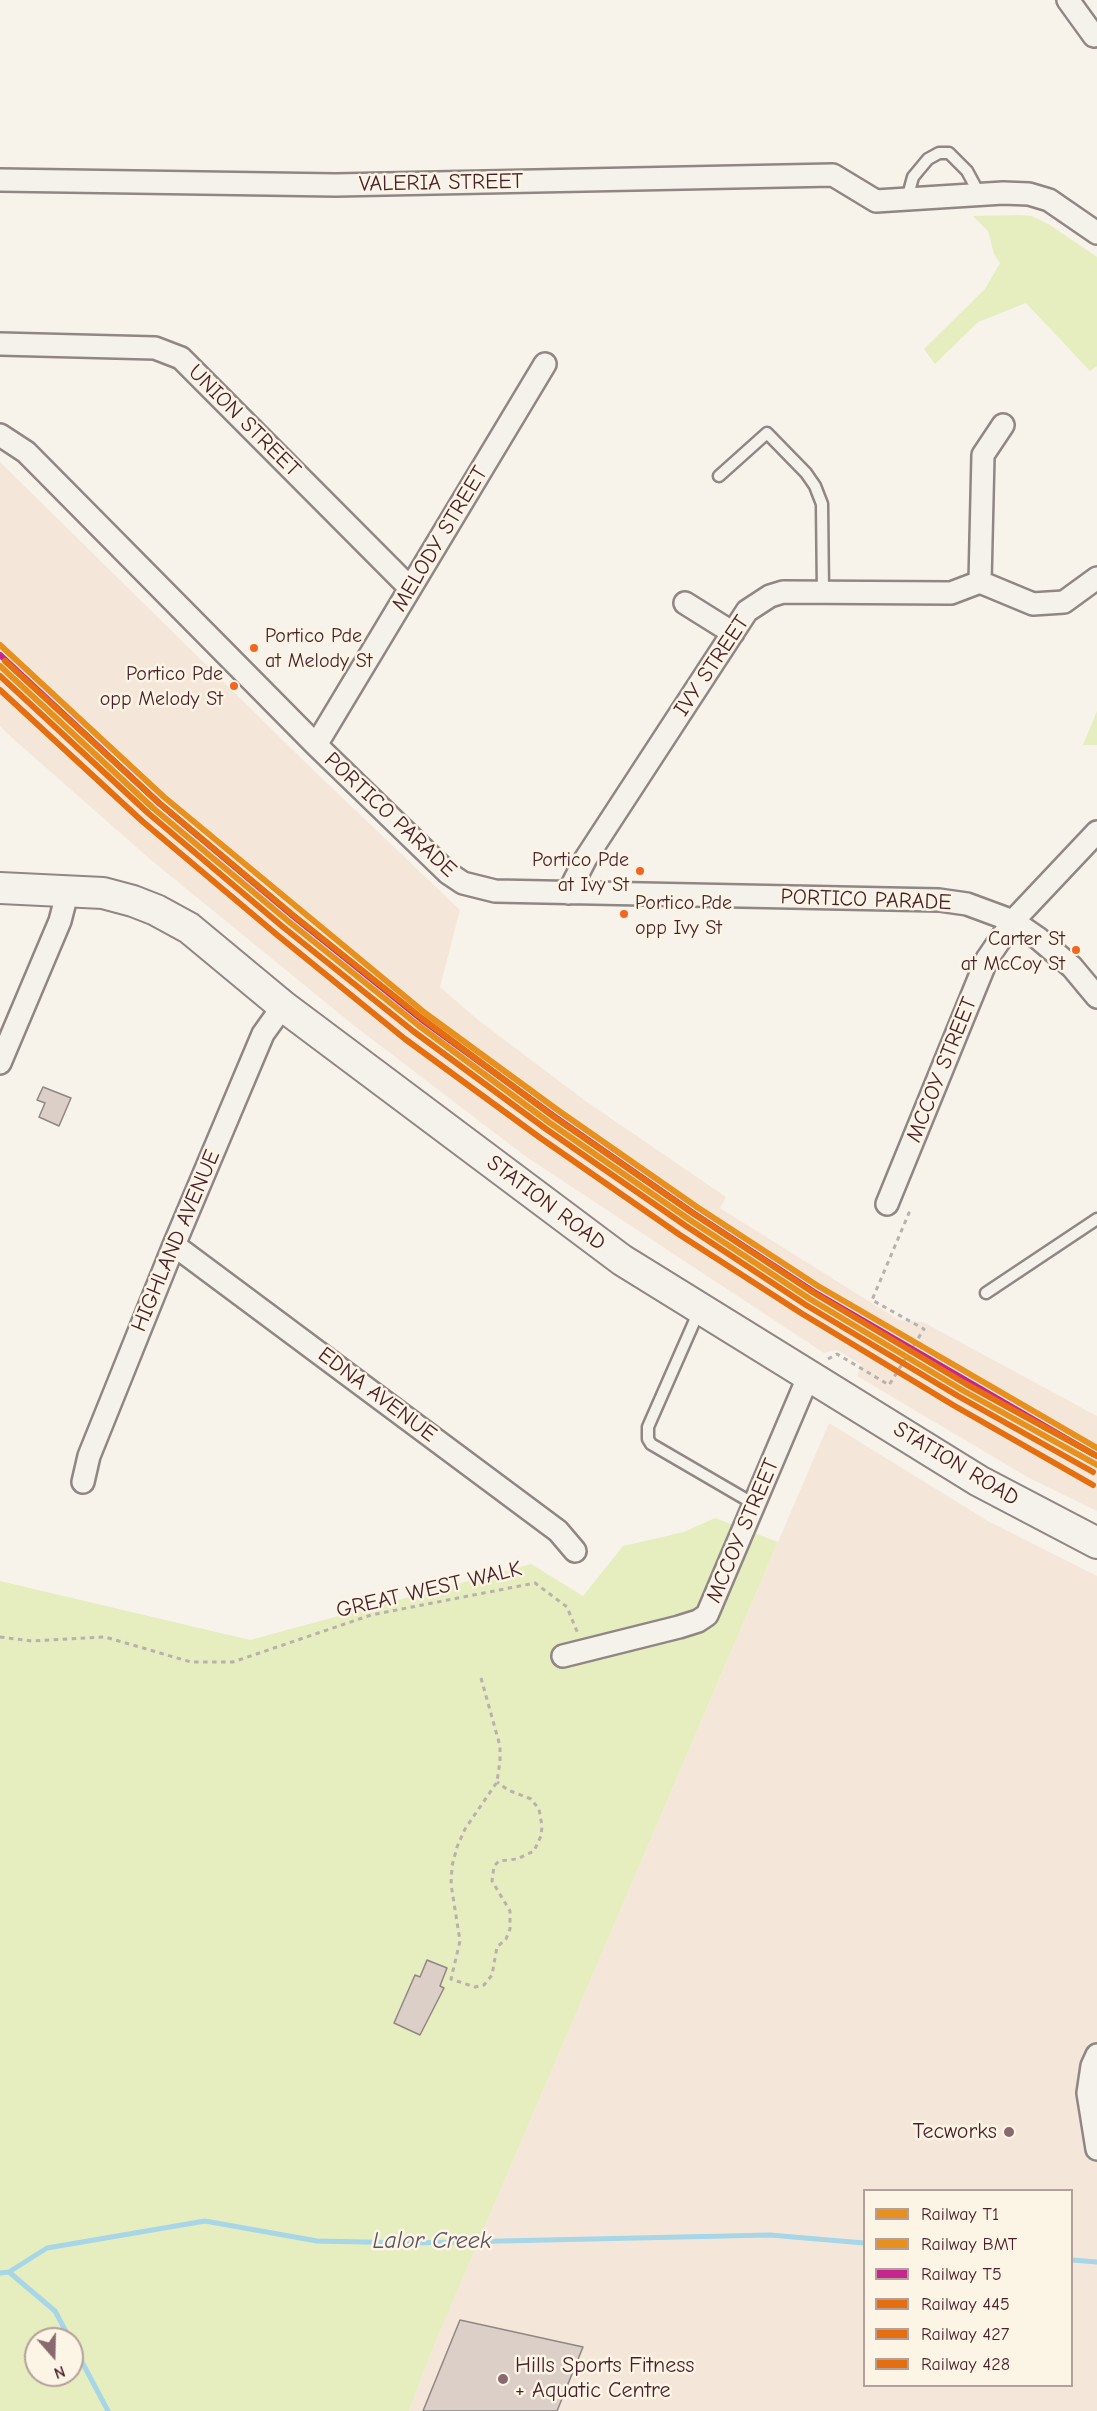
<!DOCTYPE html>
<style>
body{margin:0}
#map{position:relative;width:1097px;height:2411px;overflow:hidden;background:#f7f3ea;font-family:"Comic Neue",sans-serif}
canvas{display:block}
.legend{position:absolute;left:863px;top:2189px;width:210px;height:198px;box-sizing:border-box;background:#fcf5e5;border:2px solid #b59f9b;margin:0;padding:8px 10px;list-style:none;font-size:18px;color:#4a1f2b}
.legend li{display:flex;align-items:center;gap:12px;height:30px}
.legend b{width:30px;border:2px solid #b59f9b}
.north{position:absolute;left:24px;top:2327px;width:60px;height:60px;box-sizing:border-box;background:#fcf5e5;border:2px solid #b59f9b;border-radius:50%;rotate:160deg;font-size:16px;font-weight:700;line-height:24px;text-align:center;color:#4a1f2b}
.north::after{content:'';display:block;margin:auto;width:21px;height:27px;background:#87696e;clip-path:polygon(50% 0,100% 100%,50% 72%,0 100%)}
</style>
<div id="map">
<canvas width="1097" height="2411"></canvas>
<ul class="legend">
<li><b style="height:8px;background:#e8901e"></b>Railway T1</li>
<li><b style="height:8px;background:#e8901e"></b>Railway BMT</li>
<li><b style="height:8px;background:#c4258f"></b>Railway T5</li>
<li><b style="height:8px;background:#e56e0f"></b>Railway 445</li>
<li><b style="height:8px;background:#e56e0f"></b>Railway 427</li>
<li><b style="height:8px;background:#e56e0f"></b>Railway 428</li>
</ul>
<div class="north">N</div>
</div>
<script>
const ctx = document.querySelector('canvas').getContext('2d');
ctx.lineJoin = 'round';
function fill(path, color) { ctx.fillStyle = color; ctx.fill(path, 'evenodd'); }
const toPath = rows => new Path2D(rows.map(r => 'M' + r).join(''));
function strokePath(path, color, width, dash) { ctx.strokeStyle = color; ctx.lineWidth = width; ctx.lineCap = dash ? 'butt' : 'round'; ctx.setLineDash(dash || []); ctx.stroke(path); }
function write(font, color, halo, rows, align = 'center') {
  ctx.font = font + ' "Comic Neue",sans-serif'; ctx.lineWidth = 5; ctx.setLineDash([]); ctx.textBaseline = 'middle'; ctx.strokeStyle = halo; ctx.fillStyle = color; for (const [text, x, y, turn = 0] of rows) {
    ctx.save(); ctx.translate(x, y); ctx.rotate((+turn || 0) * Math.PI / 180); ctx.textAlign = isNaN(turn) ? turn : align; if (halo) ctx.strokeText(text, 0, 0); ctx.fillText(text, 0, 0); ctx.restore();
  }
}
fill(toPath([
 [0,462,306,763,460,910,440,987,477,1019,587,1102,726,1197,720,1208,899,1320,923,1322,1097,1416,1097,1511,1029,1478,857,1376,862,1365,837,1350,824,1353,525,1156,352,1024,151,860,11,737,0,726],
 [829,1423,988,1521,1097,1576,1097,2411,409,2411,435,2343],
 [864,2190,1072,2190,1072,2386,864,2386]
]), '#f4e7da');
fill(toPath([
 [1020,215,1032,216,1050,225,1097,257,1097,366,1090,371,1026,303,978,322,935,364,924,349,985,289,1000,263,994,254,988,231,973,216],
 [1097,711,1097,745,1083,745],
 [715,1518,778,1542,435,2343,409,2411,0,2411,0,1581,250,1640,531,1564,583,1596,623,1546,684,1532],
 [36,2339,72,2339,72,2375,36,2375]
]), '#e6edbf');
strokePath(toPath([
 [1072,2260,1097,2262],
 [9,2272,47,2248,205,2221,317,2241,412,2243,770,2235,864,2243],
 [0,2273,9,2272,55,2311,70,2339],
 [72,2343,108,2411]
]), '#a6d6e7', 5);
const building = toPath([
 [43,1087,71,1098,59,1126,39,1117,45,1103,37,1100,43,1087],
 [427,1960,447,1968,440,1986,444,1988,420,2035,394,2023,415,1975,420,1977,427,1960],
 [460,2320,583,2347,557,2411,423,2411,460,2320]
]);
fill(building, '#dccfc8');
strokePath(building, '#908684', 1.5);
const lane = toPath([
 [907,199,913,177,928,159,939,153,949,153,967,171,980,195],
 [719,476,767,433,806,473,815,486,822,504,823,592],
 [986,1293,1097,1219],
 [699,1311,648,1427,648,1439,651,1444,754,1504]
]);
const street = toPath([
 [1068,0,1094,36],
 [0,180,336,185,833,175,876,201,1003,193,1029,194,1049,200,1097,233],
 [0,344,155,348,181,358,410,588],
 [0,435,26,452,316,745,448,873,463,883,495,891,939,900,967,904,1013,921,1039,939,1072,967,1097,997],
 [980,582,983,455,1003,425],
 [980,582,1033,604,1064,602,1097,578],
 [685,603,733,633],
 [316,745,545,364],
 [568,893,586,858,747,611,770,596,783,592,951,593,980,582],
 [0,1063,60,921,68,890],
 [887,1204,987,959,1013,921,1097,832],
 [174,1245,558,1531,575,1551],
 [83,1482,89,1456,174,1245,263,1034,283,1006],
 [563,1656,679,1627,698,1621,707,1615,809,1375],
 [1097,2055,1092,2066,1088,2093,1097,2149]
]);
const secondary = toPath([
 [0,888,103,893,133,901,156,910,189,928,283,1006,622,1260,979,1481,1097,1543]
]);
strokePath(lane, '#908684', 15);
strokePath(street, '#908684', 26);
strokePath(secondary, '#908684', 34);
strokePath(toPath([
 [828,1359,837,1354,889,1385,924,1329,872,1300,909,1213,906,1211],
 [0,1637,32,1641,105,1637,191,1662,233,1662,371,1615,535,1583,567,1607,578,1634],
 [481,1678,500,1746,500,1761,497,1782,465,1829,457,1847,452,1866,451,1884,460,1941,451,1979,475,1987,484,1985,492,1975,497,1947,506,1939,510,1929,510,1911,492,1881,494,1866,499,1861,517,1859,534,1851,541,1836,542,1826,539,1809,531,1799,508,1790,497,1782]
]), '#b8b1ae', 3, [4.5, 4.5]);
strokePath(lane, '#f5f2ec', 10);
strokePath(street, '#f5f2ec', 21);
strokePath(secondary, '#f5f2ec', 30);
strokePath(toPath([
 [0,645,164,797,425,1013,559,1111,697,1207,818,1286,1097,1448]
]), '#e8901e', 6);
strokePath(toPath([
 [0,666,153,808,288,921,418,1025,550,1123,690,1220,810,1299,962,1390,1097,1465]
]), '#e8901e', 6);
strokePath(toPath([
 [0,655,159,803,293,916,421,1019,555,1117,693,1213,814,1292,1093,1454]
]), '#c4258f', 6);
strokePath(toPath([
 [0,676,148,813,283,927,413,1031,546,1129,686,1226,806,1305,958,1396,1093,1472]
]), '#e56e0f', 6);
strokePath(toPath([
 [5,661,158,802,293,915,423,1019,554,1117,694,1214,814,1293,966,1384,1097,1456]
]), '#e56e0f', 6);
strokePath(toPath([
 [0,690,142,821,276,934,405,1039,539,1137,680,1235,801,1313,953,1405,1093,1485]
]), '#e56e0f', 6);
for (const [x, y, r, color] of [
 [254,648,5,"#f26522"],
 [234,686,5,"#f26522"],
 [640,871,5,"#f26522"],
 [624,914,5,"#f26522"],
 [1076,950,5,"#f26522"],
 [1009,2132,6,"#87696e"],
 [503,2379,6,"#87696e"]
]) { const dot = new Path2D(); dot.arc(x, y, r, 0, 2 * Math.PI); ctx.fillStyle = color; ctx.fill(dot); strokePath(dot, '#fcf5e5', 2); }
write('20px', '#4a1f2b', '#fcf5e5', [
 ["Portico Pde",265,636,"left"],
 ["at Melody St",265,661,"left"],
 ["Portico Pde",223,674],
 ["opp Melody St",223,699],
 ["Portico Pde",629,860],
 ["at Ivy St",629,885],
 ["Portico Pde",635,903,"left"],
 ["opp Ivy St",635,928,"left"],
 ["Carter St",1065,939],
 ["at McCoy St",1065,964]
], 'right');
write('22px', '#4a1f2b', '#fcf5e5', [
 ["VALERIA STREET",441,183,-1],
 ["UNION STREET",244,421,45],
 ["MELODY STREET",440,539,-59],
 ["IVY STREET",712,666,-56],
 ["PORTICO PARADE",390,815,43],
 ["PORTICO PARADE",866,900,2],
 ["MCCOY STREET",942,1070,-68],
 ["STATION ROAD",546,1203,37],
 ["HIGHLAND AVENUE",176,1241,-67],
 ["EDNA AVENUE",377,1395,37],
 ["STATION ROAD",956,1464,31],
 ["MCCOY STREET",743,1531,-67],
 ["GREAT WEST WALK",429,1590,-13]
]);
write('22px', '#4a1f2b', '#fcf5e5', [
 ["Tecworks",997,2132],
 ["Hills Sports Fitness",515,2366,"left"],
 ["+ Aquatic Centre",515,2391,"left"]
], 'right');
write('italic 24px', '#5b5263', '#fcf5e5', [
 ["Lalor Creek",432,2241]
]);
</script>
